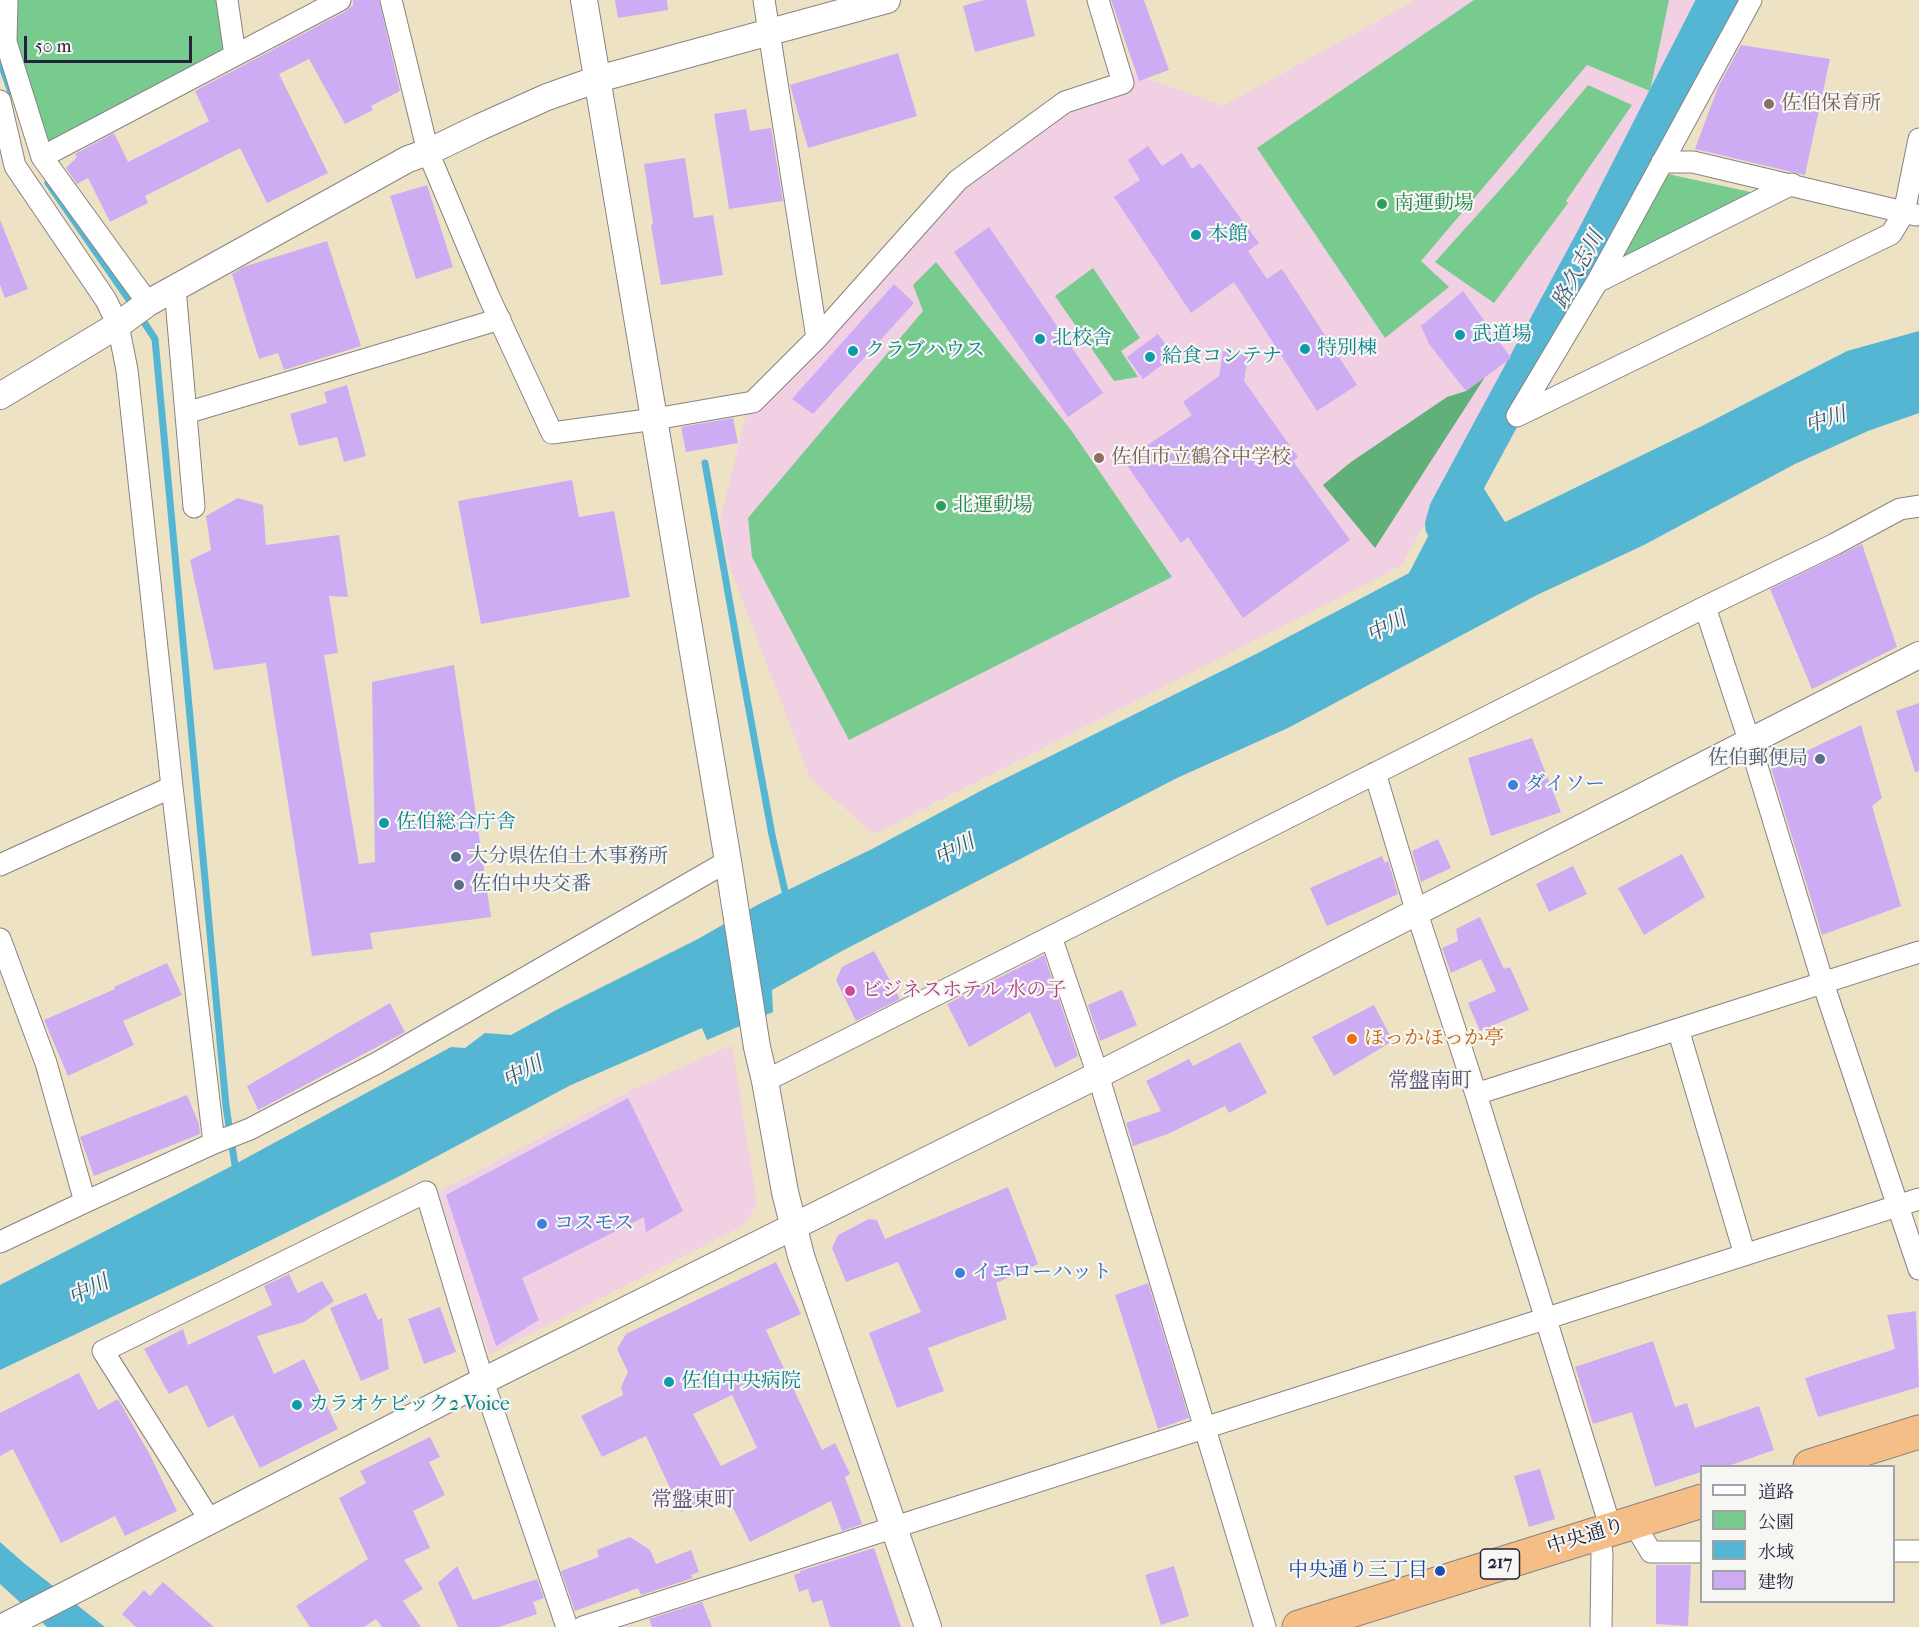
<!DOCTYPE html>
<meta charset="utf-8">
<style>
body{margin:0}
#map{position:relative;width:1919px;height:1627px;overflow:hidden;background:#eee2c5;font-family:"IM FELL French Canon","Noto Serif JP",serif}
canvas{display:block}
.legend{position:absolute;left:1700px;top:1465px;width:195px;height:138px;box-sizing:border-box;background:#f6f6f2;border:2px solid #a1a1a9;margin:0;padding:8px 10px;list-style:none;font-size:18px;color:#22223b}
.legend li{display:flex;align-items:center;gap:12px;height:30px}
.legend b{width:30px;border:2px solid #a1a1a9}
.scale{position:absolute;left:24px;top:36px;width:168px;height:27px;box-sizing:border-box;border:3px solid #22223b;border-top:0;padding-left:8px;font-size:18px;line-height:21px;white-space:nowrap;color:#22223b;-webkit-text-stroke:4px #f6f6f2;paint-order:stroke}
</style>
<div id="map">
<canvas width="1919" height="1627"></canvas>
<ul class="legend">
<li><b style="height:8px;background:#fff"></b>道路</li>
<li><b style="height:16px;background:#77cb8e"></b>公園</li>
<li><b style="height:16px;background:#55b6d4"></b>水域</li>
<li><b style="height:16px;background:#ceacf4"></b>建物</li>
</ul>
<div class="scale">50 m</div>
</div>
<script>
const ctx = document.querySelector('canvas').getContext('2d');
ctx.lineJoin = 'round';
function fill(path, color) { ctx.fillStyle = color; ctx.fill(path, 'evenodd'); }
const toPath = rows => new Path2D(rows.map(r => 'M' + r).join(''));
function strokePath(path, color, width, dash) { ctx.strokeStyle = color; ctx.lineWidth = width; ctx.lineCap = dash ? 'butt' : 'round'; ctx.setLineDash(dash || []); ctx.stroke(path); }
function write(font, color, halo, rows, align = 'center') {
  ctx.font = font + ' "IM FELL French Canon","Noto Serif JP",serif'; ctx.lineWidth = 4.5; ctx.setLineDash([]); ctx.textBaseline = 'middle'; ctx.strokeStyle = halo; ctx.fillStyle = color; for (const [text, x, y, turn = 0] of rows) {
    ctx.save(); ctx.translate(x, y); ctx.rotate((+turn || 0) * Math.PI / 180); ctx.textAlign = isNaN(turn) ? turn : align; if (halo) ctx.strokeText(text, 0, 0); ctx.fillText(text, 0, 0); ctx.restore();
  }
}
fill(toPath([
 [1416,0,1696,0,1692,13,1631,157,1401,566,874,834,810,778,729,565,720,521,751,394,946,179,1064,94,1132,73,1223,106],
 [732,1045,757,1203,744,1225,489,1355,438,1192,629,1091]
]), '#f1d0e3');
fill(toPath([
 [13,0,224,0,230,53,45,150,13,43],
 [1474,0,1669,0,1650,91,1587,65,1421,261,1449,287,1385,338,1257,148],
 [1588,85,1632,105,1566,201,1568,203,1494,303,1435,262,1514,174],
 [1668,174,1755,193,1618,260],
 [936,262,1071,430,1172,577,849,740,752,557,748,518,923,311,913,285],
 [1093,268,1140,338,1121,351,1138,377,1114,381,1055,296]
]), '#77cb8e');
fill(toPath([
 [1485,377,1375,548,1323,485,1351,462,1447,397,1466,391]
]), '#61af79');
fill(toPath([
 [1919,331,1919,413,1868,431,1795,464,1644,545,1537,595,1288,728,1177,778,842,951,772,990,773,1012,707,1040,702,1028,571,1085,398,1177,207,1272,0,1370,0,1285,226,1169,451,1047,465,1048,485,1033,511,1035,560,1008,698,939,759,904,872,849,988,787,1256,654,1409,573,1462,471,1476,476,1505,522,1702,426,1847,351],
 [0,1542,25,1564,105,1627,47,1627,0,1584]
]), '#55b6d4');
strokePath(toPath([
 [0,61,11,92],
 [48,183,134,307],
 [140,316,155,339,226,1106,236,1172],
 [705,463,743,677,772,835,787,900]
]), '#55b6d4', 7);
strokePath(toPath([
 [1445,525,1449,511,1596,239,1718,0]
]), '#55b6d4', 40);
fill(toPath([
 [353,0,379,0,400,91,371,106,373,110,345,124,309,59,279,74,328,173,267,203,240,148,145,196,148,203,110,222,88,178,77,184,66,168,77,157,75,154,114,133,128,162,209,121,195,91,346,11,353,5],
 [615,0,667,0,668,10,618,18],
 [984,0,1026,0,1035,36,975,52,963,6],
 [1111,0,1144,0,1169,70,1139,81],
 [1741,45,1830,59,1805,175,1695,149,1718,87],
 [898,53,917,116,808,148,790,85],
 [746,109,750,131,771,128,783,201,729,209,714,114],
 [1148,146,1162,166,1182,153,1192,169,1200,163,1259,243,1248,251,1267,279,1282,269,1357,385,1317,411,1234,282,1191,313,1114,197,1140,180,1128,160],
 [685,158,694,218,713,215,723,275,661,285,651,225,653,224,644,164],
 [427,185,453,267,416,279,390,196],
 [0,220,28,289,5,298,0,285],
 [989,227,1103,393,1068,417,954,252],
 [327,241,361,346,284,370,278,353,259,359,232,274,243,267],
 [894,284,914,303,813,414,792,399],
 [1463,291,1511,358,1466,391,1429,344,1421,326],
 [1158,334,1174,356,1143,379,1127,357],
 [1223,351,1248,356,1244,381,1298,457,1293,461,1350,540,1243,618,1188,537,1181,543,1124,461,1192,415,1183,402,1219,376],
 [347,385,366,456,344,462,337,437,299,446,290,414,327,403,324,392],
 [733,418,738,443,686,452,681,427],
 [572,480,579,517,614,511,630,597,481,624,458,501],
 [238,498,263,505,266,545,339,535,348,597,329,596,338,653,324,655,359,864,375,862,372,682,454,665,491,917,370,933,373,949,312,956,266,663,214,670,190,560,211,550,206,516],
 [1862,544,1897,647,1812,689,1770,589],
 [1919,703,1919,771,1915,772,1896,711],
 [1861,725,1882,798,1872,806,1901,906,1822,935,1771,768],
 [1532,738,1561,812,1491,836,1468,758],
 [1438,839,1451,868,1421,882,1412,851],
 [1682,854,1705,897,1644,935,1618,888],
 [1382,856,1385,863,1388,861,1398,894,1327,926,1310,888],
 [1573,866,1587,894,1549,912,1536,884],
 [1480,917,1504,969,1510,967,1529,1010,1480,1031,1468,1003,1496,991,1481,959,1451,973,1442,948,1458,941,1456,929],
 [874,951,900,999,856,1021,836,980,842,967],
 [1044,955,1078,1056,1055,1068,1030,1012,969,1047,947,1004],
 [167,963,182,995,123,1021,134,1045,68,1076,44,1020,115,989,114,987],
 [1122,990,1137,1025,1100,1041,1088,1005],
 [390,1003,405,1032,258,1110,247,1086],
 [1374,1005,1393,1041,1334,1076,1312,1037],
 [1240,1042,1267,1093,1229,1113,1225,1106,1168,1134,1133,1146,1126,1123,1161,1111,1146,1081,1189,1059,1193,1066],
 [187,1095,199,1124,200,1134,94,1176,80,1137],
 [628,1098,683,1211,646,1232,644,1217,522,1278,539,1320,496,1346,446,1195],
 [1008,1187,1038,1264,996,1283,1007,1319,928,1348,944,1391,897,1408,869,1333,921,1312,898,1262,846,1282,832,1248,838,1235,869,1219,877,1220,885,1239],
 [776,1262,801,1314,766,1330,822,1450,835,1443,850,1474,845,1477,862,1524,842,1531,831,1501,750,1542,725,1492,681,1512,646,1436,602,1457,581,1416,623,1395,621,1387,628,1372,617,1349,626,1334],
 [732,1395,757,1448,721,1466,693,1414],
 [289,1274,298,1293,322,1281,334,1301,304,1322,257,1336,274,1374,304,1359,338,1429,260,1468,233,1415,208,1428,187,1385,169,1394,144,1349,183,1329,188,1345,272,1305,264,1286],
 [1148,1283,1189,1418,1158,1429,1115,1295],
 [366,1293,378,1320,382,1318,389,1369,361,1381,330,1308],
 [440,1307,456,1352,424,1364,408,1319],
 [1916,1311,1919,1387,1818,1417,1805,1378,1895,1349,1887,1315],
 [1653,1341,1675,1407,1687,1403,1695,1428,1759,1406,1774,1450,1725,1467,1701,1467,1701,1472,1655,1487,1632,1412,1593,1424,1575,1367],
 [79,1373,98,1410,118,1399,151,1457,177,1511,125,1536,115,1516,61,1543,13,1449,0,1456,0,1413],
 [430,1437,440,1457,429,1462,445,1495,413,1511,430,1548,404,1560,423,1589,403,1601,421,1627,382,1627,376,1619,364,1627,310,1627,296,1606,368,1559,339,1498,366,1483,360,1471],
 [1540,1469,1555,1519,1529,1527,1514,1476],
 [630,1537,650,1550,656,1564,691,1550,699,1572,691,1575,693,1578,641,1595,638,1588,575,1611,561,1571,599,1557,597,1550],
 [874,1548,901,1627,830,1627,822,1600,812,1603,808,1589,799,1592,794,1575,800,1573,800,1571],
 [1656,1565,1691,1565,1688,1626,1656,1624],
 [457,1566,473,1600,537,1579,544,1598,533,1602,537,1614,499,1627,458,1627,438,1583],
 [1174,1566,1189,1616,1161,1625,1145,1575],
 [163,1582,214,1627,136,1627,122,1614,144,1590,150,1596],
 [702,1602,712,1627,652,1627,649,1619]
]), '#ceacf4');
const minor = toPath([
 [7,0,6,42,42,157,148,303],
 [227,0,235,55],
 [391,0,428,152,489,297,552,433,655,419,753,402,817,338,958,180,1065,102,1123,83,1098,0],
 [764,0,817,338],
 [1751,0,1597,282,1517,416,1891,234,1904,213,1919,139],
 [0,101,15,166,106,300,118,325,127,370,172,787,214,1143,85,1202],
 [42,157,340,0],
 [1662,162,1693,162,1916,215],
 [1597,282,1792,184],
 [175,288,194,507],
 [186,413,500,319],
 [1705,607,1749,740,1823,983,1919,1269],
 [1375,773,1417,913,1476,1094,1611,1529],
 [0,865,172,787],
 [1051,937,1098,1075,1265,1627],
 [0,939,46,1063,85,1202,0,1242],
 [1678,1029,1745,1255],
 [765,1081,1705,607,1835,544,1900,509,1919,506],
 [1476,1094,1919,952],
 [214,1143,250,1129,377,1063,728,861],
 [211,1522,103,1351,426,1192,483,1381,567,1627],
 [1633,1522,1651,1552,1702,1552],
 [1600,1533,1602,1555,1601,1627],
 [1894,1551,1919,1551],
 [583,1627,1919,1199]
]);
const tertiary = toPath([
 [584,0,728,861,757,1047,765,1081,785,1192,801,1256,928,1627],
 [0,396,118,325,148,303,408,159,428,152,480,127,547,97,598,79,887,0],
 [3,1627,483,1381,1098,1075,1919,655]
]);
const trunk = toPath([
 [1810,1466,1919,1432],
 [1299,1627,1702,1501]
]);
strokePath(minor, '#888280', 23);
strokePath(tertiary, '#888280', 28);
strokePath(trunk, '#888280', 35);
strokePath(minor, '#fff', 21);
strokePath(tertiary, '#fff', 26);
strokePath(trunk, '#f6be87', 33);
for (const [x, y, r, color] of [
 [1769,104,6,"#8d6e63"],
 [1382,204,6,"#2e9e5b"],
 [1196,235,6,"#0f9aa8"],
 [1460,335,6,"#0f9aa8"],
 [1040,339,6,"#0f9aa8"],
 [1305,349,6,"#0f9aa8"],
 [853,351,6,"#0f9aa8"],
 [1150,357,6,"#0f9aa8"],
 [1099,458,6,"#8d6e63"],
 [941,506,6,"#2e9e5b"],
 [1820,759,6,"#5c6f8a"],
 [1513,785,6,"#3f7fe0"],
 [384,823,6,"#0f9aa8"],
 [456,857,6,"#5c6f8a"],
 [459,885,6,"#5c6f8a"],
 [850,991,6,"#d1479c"],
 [1352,1039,6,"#e8710a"],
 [542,1224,6,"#3f7fe0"],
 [960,1273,6,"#3f7fe0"],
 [669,1382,6,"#0f9aa8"],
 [297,1405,6,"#0f9aa8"],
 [1440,1571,6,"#1a4fb4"]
]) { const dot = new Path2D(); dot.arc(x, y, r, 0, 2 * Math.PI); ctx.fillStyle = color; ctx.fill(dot); strokePath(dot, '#f6f6f2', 2); }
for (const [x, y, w] of [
 [1500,1564,39]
]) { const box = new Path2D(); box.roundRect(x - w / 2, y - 15, w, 30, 4.5); ctx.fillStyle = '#f6f6f2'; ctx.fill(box); strokePath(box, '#22223b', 1.5); }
write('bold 18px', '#22223b', null, [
 ["217",1500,1564]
]);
write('20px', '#785e54', '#f6f6f2', [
 ["佐伯保育所",1781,104],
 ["佐伯市立鶴谷中学校",1111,458]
], 'left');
write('20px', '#27864d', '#f6f6f2', [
 ["南運動場",1394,204],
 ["北運動場",953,506]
], 'left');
write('20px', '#0d838f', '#f6f6f2', [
 ["本館",1208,235],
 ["武道場",1472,335],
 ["北校舎",1052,339],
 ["特別棟",1317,349],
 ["クラブハウス",865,351],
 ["給食コンテナ",1162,357],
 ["佐伯総合庁舎",396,823],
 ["佐伯中央病院",681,1382],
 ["カラオケビック2 Voice",309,1405]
], 'left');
write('20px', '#4e5e75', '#f6f6f2', [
 ["佐伯郵便局",1808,759,"right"],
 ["大分県佐伯土木事務所",468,857],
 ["佐伯中央交番",471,885]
], 'left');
write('20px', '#366cbe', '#f6f6f2', [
 ["ダイソー",1525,785],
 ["コスモス",554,1224],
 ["イエローハット",972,1273]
], 'left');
write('20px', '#b23c85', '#f6f6f2', [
 ["ビジネスホテル 水の子",862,991]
], 'left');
write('20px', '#c56008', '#f6f6f2', [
 ["ほっかほっか亭",1364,1039]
], 'left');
write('20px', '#22223b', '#f6f6f2', [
 ["中央通り",1586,1537,-17]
]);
write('20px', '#164399', '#f6f6f2', [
 ["中央通り三丁目",1428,1571]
], 'right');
write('italic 21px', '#345671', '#f6f6f2', [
 ["路久志川",1579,270,-62],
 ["中川",1826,421,-18],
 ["中川",1387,628,-27],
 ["中川",955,851,-27],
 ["中川",523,1073,-27],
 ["中川",89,1291,-26]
]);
write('21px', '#5e527c', '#f6f6f2', [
 ["常盤南町",1430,1082],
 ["常盤東町",693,1501]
]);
</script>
